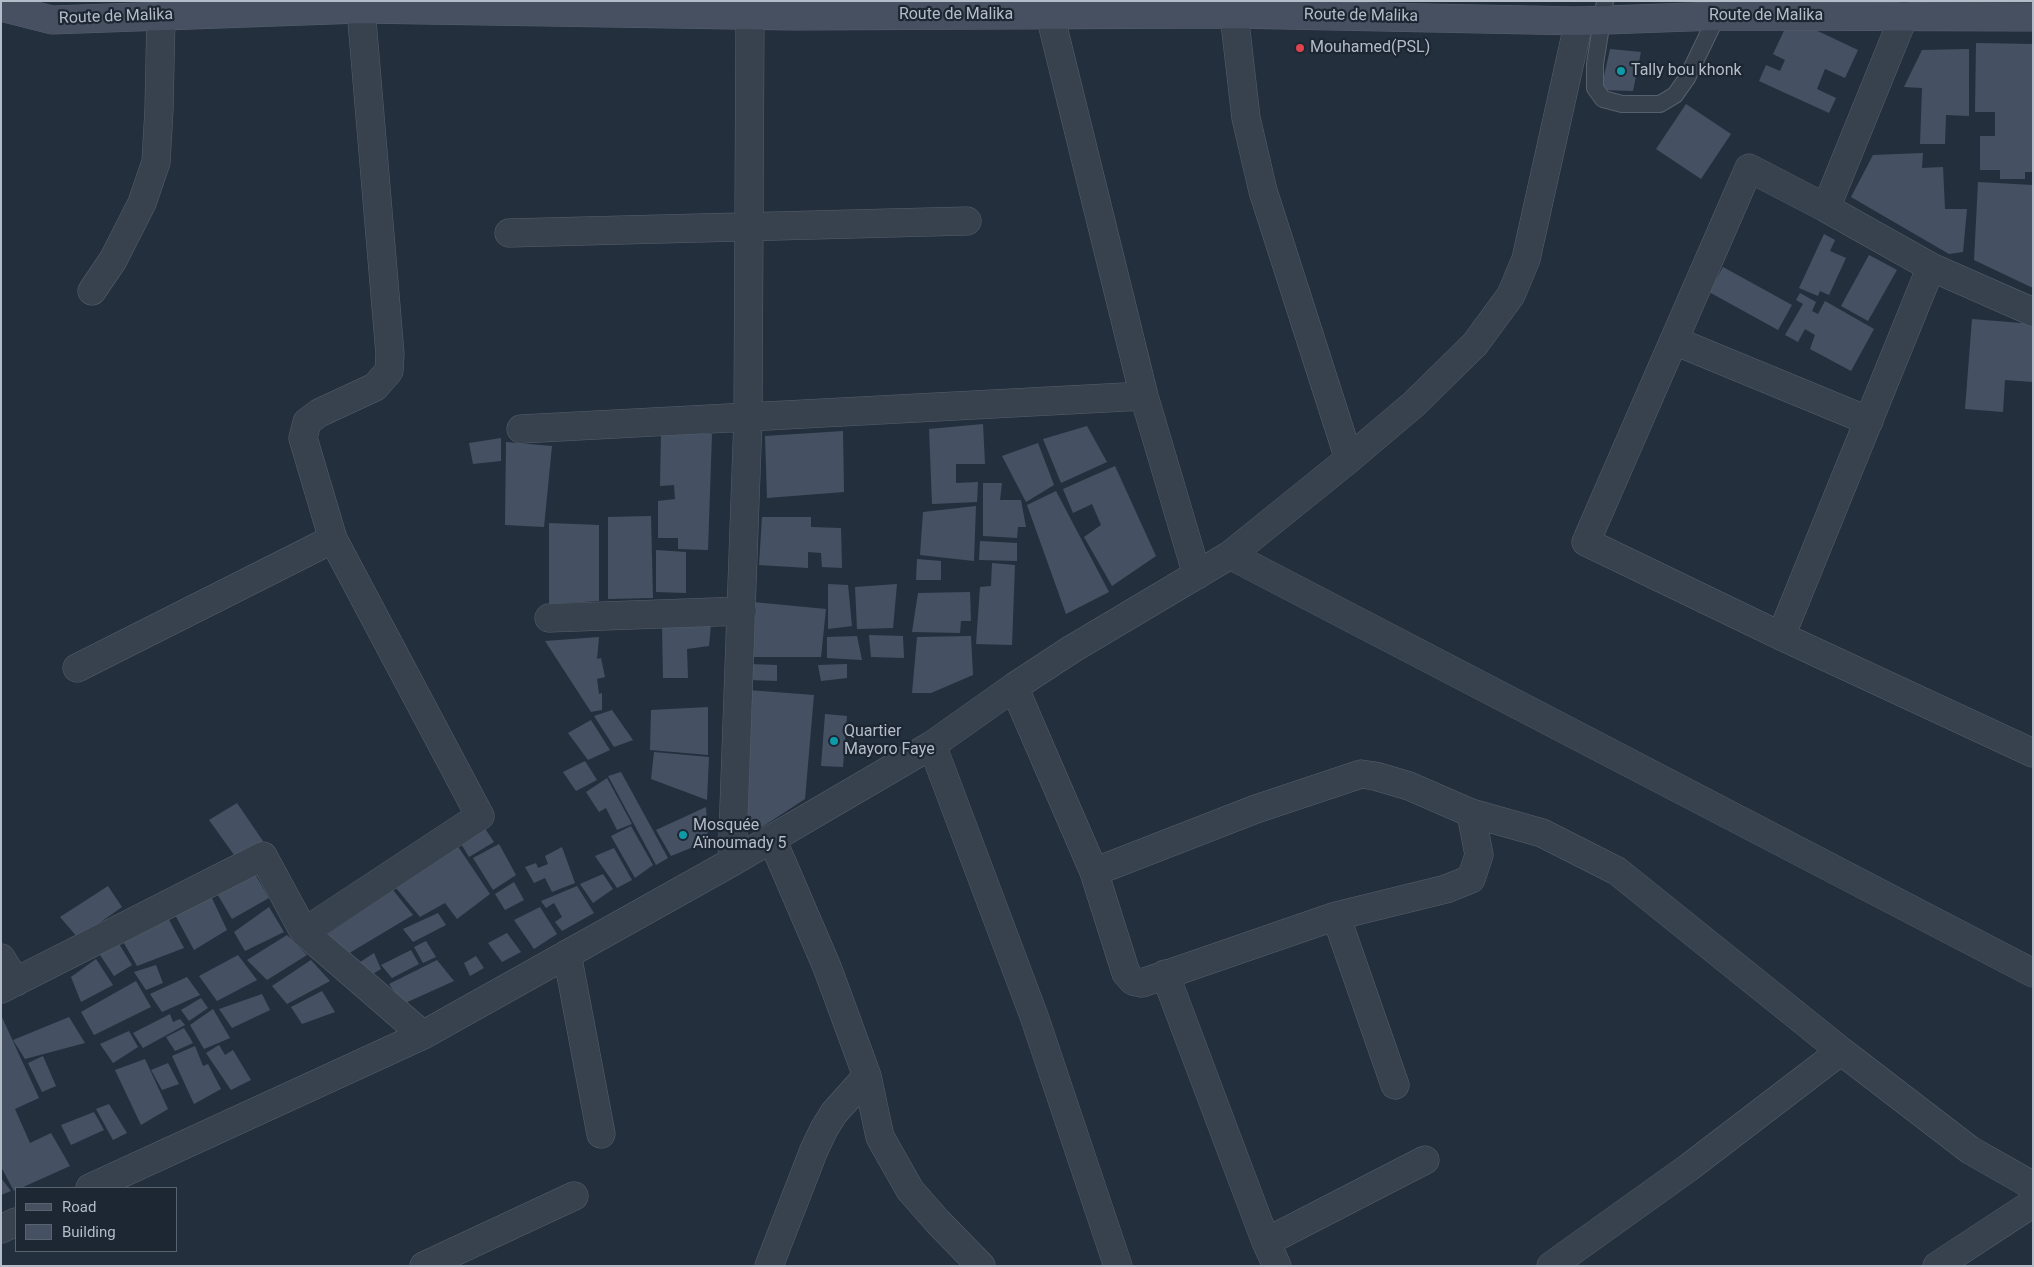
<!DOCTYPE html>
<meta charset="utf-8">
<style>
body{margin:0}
#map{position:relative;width:2034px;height:1267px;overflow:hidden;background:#242f3e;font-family:Roboto,sans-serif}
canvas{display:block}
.frame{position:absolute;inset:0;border:2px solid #b4bcc9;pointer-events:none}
.legend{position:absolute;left:15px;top:1187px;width:162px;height:65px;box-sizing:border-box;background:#1d2633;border:1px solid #59626f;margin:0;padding:6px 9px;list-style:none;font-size:15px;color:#b4bcc9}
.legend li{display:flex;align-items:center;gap:10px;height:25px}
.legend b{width:25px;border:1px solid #59626f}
</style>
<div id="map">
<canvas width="2034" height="1267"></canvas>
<div class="frame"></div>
<ul class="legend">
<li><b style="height:6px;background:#465061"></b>Road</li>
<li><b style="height:14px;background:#455162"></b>Building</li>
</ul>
</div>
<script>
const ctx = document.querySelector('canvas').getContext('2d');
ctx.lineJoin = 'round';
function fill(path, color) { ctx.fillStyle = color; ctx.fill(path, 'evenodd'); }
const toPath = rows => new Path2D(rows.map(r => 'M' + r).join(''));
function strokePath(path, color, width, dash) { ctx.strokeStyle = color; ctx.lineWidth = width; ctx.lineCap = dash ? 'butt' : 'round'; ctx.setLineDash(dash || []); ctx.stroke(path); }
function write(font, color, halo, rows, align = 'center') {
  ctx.font = font + ' Roboto,sans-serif'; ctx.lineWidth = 4.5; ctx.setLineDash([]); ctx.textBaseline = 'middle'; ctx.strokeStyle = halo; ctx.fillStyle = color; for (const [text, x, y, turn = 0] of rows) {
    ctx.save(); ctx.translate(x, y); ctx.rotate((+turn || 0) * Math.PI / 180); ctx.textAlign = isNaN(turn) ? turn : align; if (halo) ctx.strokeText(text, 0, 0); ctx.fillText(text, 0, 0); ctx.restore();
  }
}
fill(toPath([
 [1790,18,1858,50,1845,78,1825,69,1817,89,1836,98,1829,113,1759,81,1766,65,1780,71,1785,60,1773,54],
 [1976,43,2033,44,2033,172,2025,172,2025,179,2000,179,2000,170,1980,170,1980,136,1995,136,1995,112,1975,112],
 [1610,49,1641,52,1633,91,1601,90],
 [1969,49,1969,116,1946,115,1945,144,1920,144,1922,88,1904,87,1922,50],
 [1686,104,1731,134,1701,179,1656,149],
 [1923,153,1922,168,1943,167,1945,209,1967,209,1963,252,1949,254,1851,197,1873,155],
 [1978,182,2033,185,2033,288,1974,260],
 [1824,234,1835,240,1830,251,1846,258,1829,295,1820,291,1818,296,1799,288],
 [1869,255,1897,270,1868,321,1841,306],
 [1723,267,1792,305,1778,330,1709,292],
 [1800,293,1816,302,1812,311,1818,314,1825,301,1874,329,1851,371,1810,349,1815,335,1805,329,1798,342,1785,335,1803,304,1796,300],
 [1972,319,2033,324,2033,382,2005,380,2003,412,1965,409],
 [983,424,985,464,956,464,956,483,978,482,977,502,932,504,929,429],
 [1087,426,1107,462,1061,483,1043,439],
 [843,431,844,492,767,498,765,436],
 [661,433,712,434,708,550,678,549,678,538,658,538,658,501,675,499,674,485,660,486],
 [501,438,501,461,473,464,469,443],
 [506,442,552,446,544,527,505,525],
 [1038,443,1054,485,1026,502,1002,456],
 [1115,466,1156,556,1112,586,1084,537,1101,525,1092,504,1073,513,1063,489],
 [983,483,1002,483,1000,500,1021,500,1026,527,1018,527,1017,538,983,536],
 [1056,491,1109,592,1066,614,1027,505],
 [976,506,974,561,920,555,923,512],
 [651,516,653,598,608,599,608,517],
 [762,517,811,517,811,527,841,528,842,568,822,567,821,553,808,552,808,568,759,565],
 [549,523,599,525,599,601,549,604],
 [980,541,1017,543,1017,561,979,560],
 [656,550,686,552,686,593,656,592],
 [917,559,941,561,941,580,916,580],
 [992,563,1015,565,1012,645,976,644,980,587,991,586],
 [828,584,848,585,852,626,828,629],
 [897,584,893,628,857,629,855,587],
 [970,592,971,621,961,621,960,633,912,632,918,593],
 [753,602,826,609,821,657,750,657],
 [662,624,711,624,709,646,687,649,688,678,663,678],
 [869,635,903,636,904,658,871,657],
 [857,636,862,660,827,658,827,637],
 [971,636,973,675,931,693,912,693,917,637],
 [599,637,597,659,601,658,605,677,597,679,599,694,602,693,602,710,591,712,545,641],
 [750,664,777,665,777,681,750,680],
 [847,664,847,678,821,681,818,665],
 [748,690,814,695,805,799,762,827,748,821],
 [708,707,708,755,650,750,651,710],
 [612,710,633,740,614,747,594,716],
 [825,714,847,716,843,767,821,766],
 [591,720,610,750,588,760,568,733],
 [654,752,709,757,707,800,651,779],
 [585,761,597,780,576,791,563,772],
 [621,772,668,858,656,865,608,776],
 [607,778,632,824,617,830,606,808,599,812,586,792],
 [237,803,263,841,237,859,209,820],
 [706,807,708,841,671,856,656,830],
 [631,826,653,865,635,878,611,836],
 [484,827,494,842,469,857,460,842],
 [499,844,516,875,493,890,473,858],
 [457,845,490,894,457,919,445,903,420,917,396,888],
 [562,847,575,883,552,892,545,878,534,883,525,867,536,863,538,868,548,864,545,856],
 [614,848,632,880,617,888,595,856],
 [252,869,269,898,232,919,216,892],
 [603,874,613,889,593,903,580,884],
 [514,882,524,900,505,910,495,894],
 [108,886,122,907,78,938,60,917],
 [577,886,594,913,562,931,555,922,562,917,554,903,546,908,541,901],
 [393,890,413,915,341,958,323,937],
 [210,894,227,930,194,950,173,911],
 [269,907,284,932,245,951,234,932],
 [540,907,557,934,534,949,514,920],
 [438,913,446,925,413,942,403,929],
 [167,916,184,948,137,966,121,938],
 [507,933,521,952,502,962,488,943],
 [287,935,307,955,267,980,247,960],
 [116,939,132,965,114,976,98,952],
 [426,941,436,957,423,963,414,947],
 [411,950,419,964,392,978,381,965],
 [374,953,381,969,366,978,354,966],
 [238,955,257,980,217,1001,199,976],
 [476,956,484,968,470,976,464,963],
 [96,959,113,985,81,1002,71,977],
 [311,960,330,981,287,1004,272,986],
 [437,960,454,981,403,1004,389,984],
 [156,965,163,983,146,990,134,972],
 [187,977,200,995,162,1012,150,994],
 [136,981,151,1007,94,1035,81,1012],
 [322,991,335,1012,302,1024,291,1007],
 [262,994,270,1010,232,1028,219,1009],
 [201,998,208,1008,189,1021,181,1010],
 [213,1009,230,1038,204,1049,190,1025],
 [170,1014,173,1022,180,1019,185,1025,143,1048,133,1033],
 [1,1015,39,1098,15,1109,30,1143,51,1133,70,1166,21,1188,16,1188,14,1191,1,1167],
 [69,1017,85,1043,25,1059,13,1040],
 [184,1028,193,1043,175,1051,166,1037],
 [129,1031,138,1047,113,1063,100,1044],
 [219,1045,225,1055,233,1050,251,1080,231,1090,206,1053],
 [195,1046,203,1066,208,1064,221,1089,194,1104,172,1056],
 [43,1056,56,1086,42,1092,28,1063],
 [145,1059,168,1109,141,1125,115,1070],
 [168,1063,179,1084,162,1090,151,1070],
 [109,1104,127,1133,113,1140,96,1109],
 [94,1112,104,1130,71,1145,61,1125],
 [1,1178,11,1191,1,1195]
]), '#455162');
const lane = toPath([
 [1605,1,1595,64,1595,88,1603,99,1622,104,1660,104,1675,95,1687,78,1717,16]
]);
const street = toPath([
 [1234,14,1246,118,1263,191,1349,459],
 [1050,15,1144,396,1197,575],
 [1826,208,1904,16],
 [509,233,967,221],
 [92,291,113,260,142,203,156,162,159,109,161,16],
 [2033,312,1931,267,1826,208,1749,168,1586,542,1781,636,2033,753],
 [1675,341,1869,421],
 [521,429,1144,396],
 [1230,555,2033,973],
 [549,618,742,611],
 [1781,636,1931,267],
 [77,668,333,539],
 [1014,687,1094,872,1126,973,1133,981,1142,983,1336,916,1446,889,1471,879,1479,855,1471,813],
 [932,745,1034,1016,1118,1266],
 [772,839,827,967,867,1076,880,1137,910,1190,938,1222,981,1266],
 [732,862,748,418,750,15],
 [1094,872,1256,809,1361,774,1375,776,1409,786,1471,813,1542,833,1617,871,1841,1051,1970,1150,2033,1186],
 [1336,916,1395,1085],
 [304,932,480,816,333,539,303,438,307,422,319,413,375,387,389,371,390,354,361,9],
 [567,954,601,1134],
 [1,958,16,982],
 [1165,974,1266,1242,1277,1266],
 [1,989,263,856,304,932,423,1035],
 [90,1188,423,1035,732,862,932,745,1014,687,1072,649,1230,555,1349,459,1414,404,1475,344,1511,295,1526,259,1579,21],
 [1,1229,16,1222],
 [1266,1242,1425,1160],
 [424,1266,574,1196],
 [769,1266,814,1150,824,1129,834,1113,867,1076],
 [1551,1266,1688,1168,1841,1051],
 [1937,1266,2033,1203]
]);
const secondary = toPath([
 [1,7,52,20,361,9,794,16,1234,14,1579,21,1717,16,2033,17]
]);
strokePath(lane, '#565f6c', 18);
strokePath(street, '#565f6c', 29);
strokePath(secondary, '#565f6c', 29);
strokePath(lane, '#38414e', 16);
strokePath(street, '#38414e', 28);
strokePath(secondary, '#465061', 28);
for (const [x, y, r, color] of [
 [1300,48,5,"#e0444e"],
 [1621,71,5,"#0f9aa8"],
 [834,741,5,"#0f9aa8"],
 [683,835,5,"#0f9aa8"]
]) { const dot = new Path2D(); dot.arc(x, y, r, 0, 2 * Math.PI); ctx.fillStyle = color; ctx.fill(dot); strokePath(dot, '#1d2633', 2); }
write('16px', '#b4bcc9', '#1d2633', [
 ["Route de Malika",956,15],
 ["Route de Malika",1361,16,1],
 ["Route de Malika",1766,16],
 ["Route de Malika",116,17,-2]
]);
write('16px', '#b4bcc9', '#1d2633', [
 ["Mouhamed(PSL)",1310,48],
 ["Tally bou khonk",1631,71],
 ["Quartier",844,732],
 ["Mayoro Faye",844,750],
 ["Mosquée",693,826],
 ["Aïnoumady 5",693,844]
], 'left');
</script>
